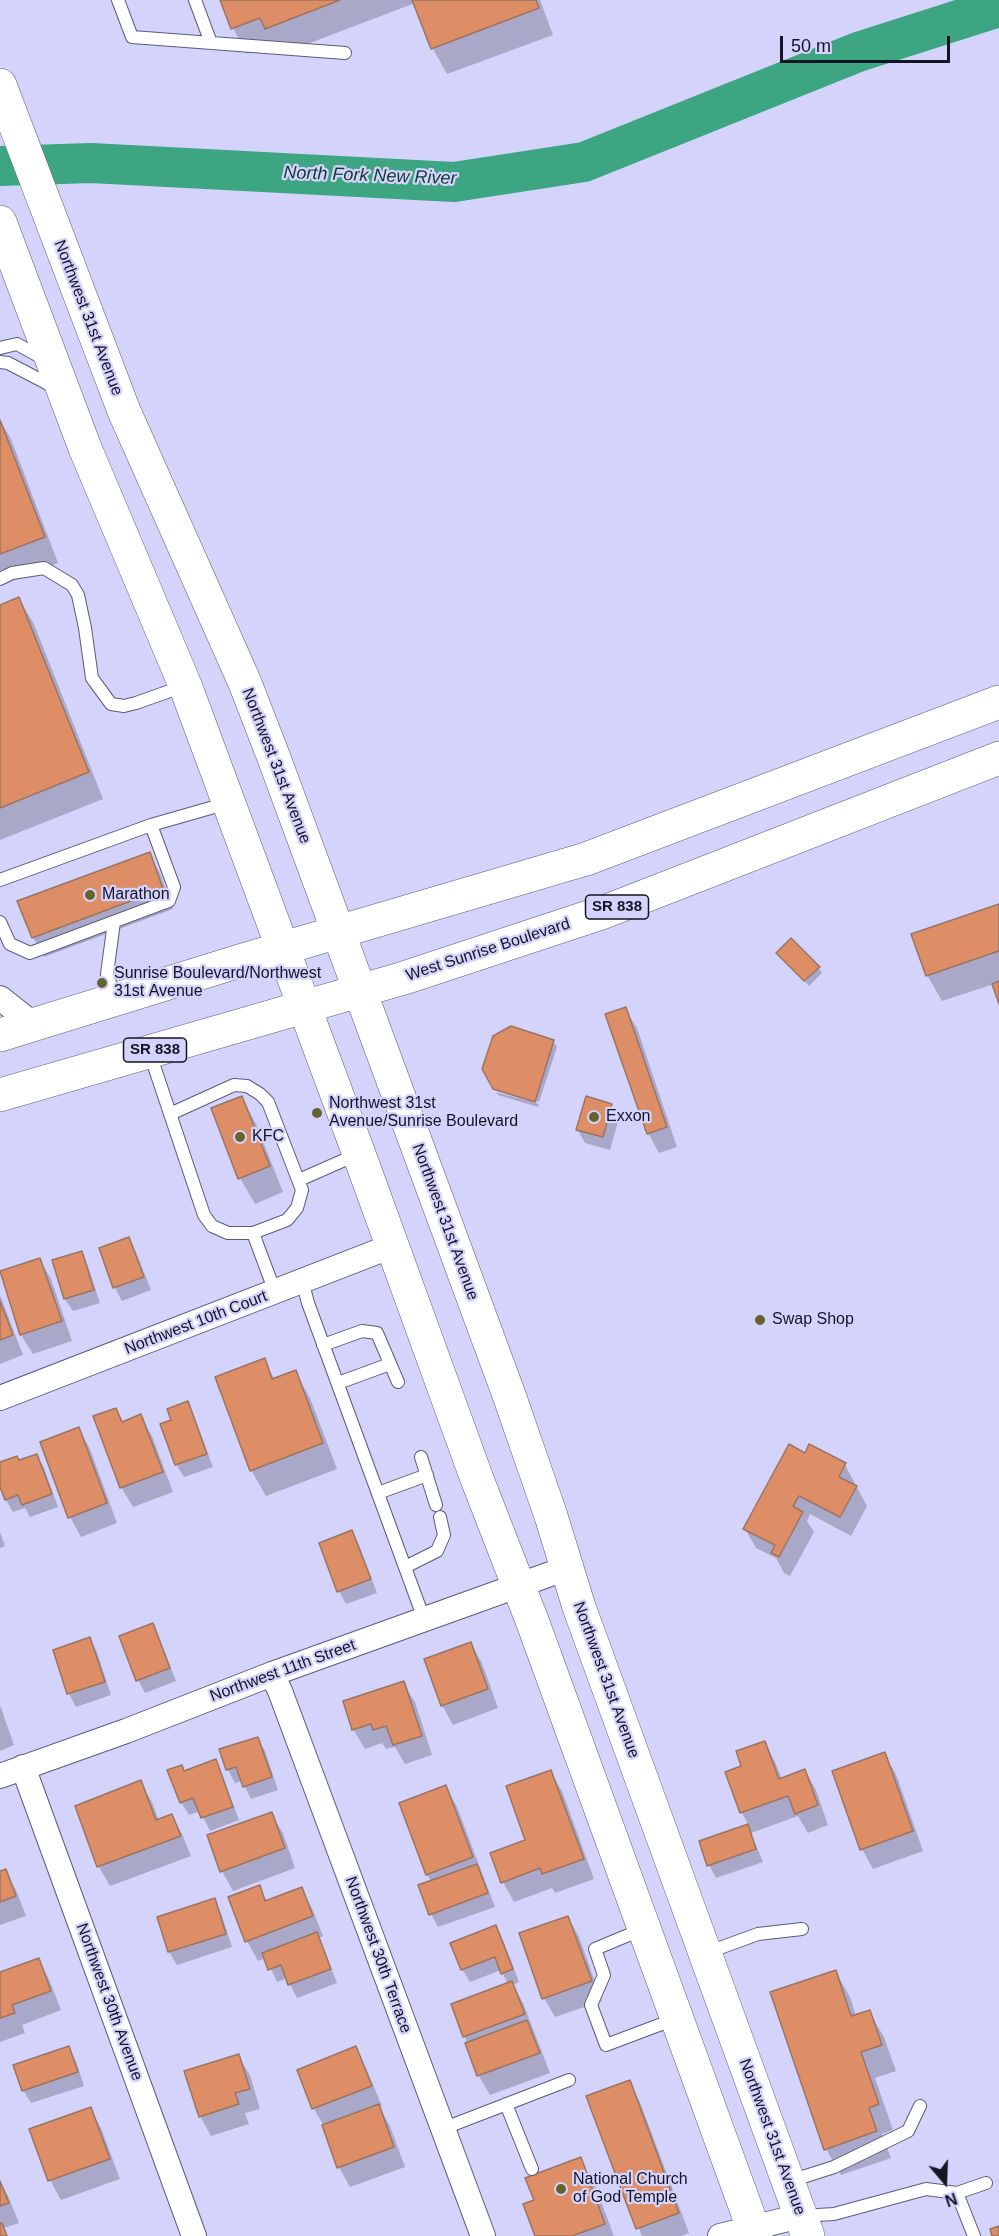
<!DOCTYPE html>
<style>
body{margin:0}
#map{position:relative;width:999px;height:2236px;overflow:hidden;background:#d4d3fc;font-family:Arial,sans-serif}
canvas{display:block}
.north{position:absolute;left:915px;top:2152px;width:60px;height:60px;-webkit-text-stroke:4px #d4d3fc;paint-order:stroke;rotate:161deg;font-size:16px;font-weight:700;line-height:24px;text-align:center;color:#151423}
.north::after{content:'';display:block;margin:auto;width:21px;height:27px;background:#151423;clip-path:polygon(50% 0,100% 100%,50% 72%,0 100%)}
.scale{position:absolute;left:780px;top:36px;width:170px;height:27px;box-sizing:border-box;border:3px solid #151423;border-top:0;padding-left:8px;font-size:18px;line-height:21px;white-space:nowrap;color:#151423;-webkit-text-stroke:4px #d4d3fc;paint-order:stroke}
</style>
<div id="map">
<canvas width="999" height="2236"></canvas>
<div class="north">N</div>
<div class="scale">50 m</div>
</div>
<script>
const ctx = document.querySelector('canvas').getContext('2d');
ctx.lineJoin = 'round';
function fill(path, color) { ctx.fillStyle = color; ctx.fill(path, 'evenodd'); }
const toPath = rows => new Path2D(rows.map(r => 'M' + r).join(''));
function strokePath(path, color, width, dash) { ctx.strokeStyle = color; ctx.lineWidth = width; ctx.lineCap = dash ? 'butt' : 'round'; ctx.setLineDash(dash || []); ctx.stroke(path); }
function write(font, color, halo, rows, align = 'center') {
  ctx.font = font + ' Arial,sans-serif'; ctx.lineWidth = 4.5; ctx.setLineDash([]); ctx.textBaseline = 'middle'; ctx.strokeStyle = halo; ctx.fillStyle = color; for (const [text, x, y, turn = 0] of rows) {
    ctx.save(); ctx.translate(x, y); ctx.rotate((+turn || 0) * Math.PI / 180); ctx.textAlign = isNaN(turn) ? turn : align; if (halo) ctx.strokeText(text, 0, 0); ctx.fillText(text, 0, 0); ctx.restore();
  }
}
fill(toPath([
 [222,0,540,0,553,35,447,74,433,49,415,3,281,54,275,44,247,54,233,28],
 [0,420,11,439,58,563,0,586],
 [19,599,34,624,103,799,0,840,0,606],
 [149,854,160,873,173,909,44,957,33,937],
 [999,905,999,999,994,984,942,1001,927,975],
 [778,953,818,967,822,973,809,986],
 [625,1009,637,1028,677,1147,659,1153,648,1133],
 [553,1041,557,1047,539,1102,494,1088],
 [496,1092,539,1104,538,1107,498,1095],
 [242,1098,256,1124,283,1192,255,1204,240,1178],
 [611,1105,619,1118,610,1150,585,1143,578,1130],
 [129,1239,136,1252,151,1290,122,1301,115,1288,100,1249],
 [81,1253,88,1266,100,1303,73,1311,65,1299],
 [40,1260,51,1279,72,1341,33,1354,21,1335,1,1273],
 [0,1295,23,1355,0,1364],
 [264,1360,275,1380,295,1372,310,1398,337,1469,266,1496,251,1470],
 [187,1403,194,1416,213,1467,184,1477,176,1464],
 [116,1409,123,1423,140,1416,152,1436,173,1492,133,1507,121,1487],
 [79,1429,90,1449,117,1523,81,1537,70,1517,42,1442],
 [36,1455,44,1468,58,1507,30,1517,25,1508,13,1512,6,1500,0,1483,0,1464,19,1462],
 [805,1455,845,1465,867,1506,851,1536,810,1514,807,1521,814,1532,790,1576,784,1573,776,1558,756,1548,745,1529],
 [0,1532,5,1546,0,1548],
 [352,1532,359,1545,377,1593,346,1604,339,1591,321,1544],
 [152,1625,159,1638,176,1681,145,1693,138,1680],
 [90,1639,97,1652,111,1695,76,1707,69,1694,54,1651],
 [471,1644,482,1663,498,1708,453,1725,442,1705],
 [403,1683,415,1702,432,1755,405,1764,395,1747,386,1749,382,1743,365,1749,353,1729],
 [0,1705,14,1745,0,1751],
 [257,1738,265,1751,278,1790,251,1799,242,1781,235,1783,228,1770,221,1750],
 [764,1742,775,1762,782,1779,805,1771,816,1790,828,1825,808,1833,798,1816,751,1833,763,1862,716,1878,709,1865,701,1842,749,1826,742,1813,727,1773,743,1767],
 [884,1754,896,1774,923,1851,873,1869,862,1849],
 [215,1761,222,1774,239,1820,210,1831,200,1811,189,1815,181,1802,185,1772],
 [550,1772,562,1791,594,1879,555,1893,552,1888,514,1902,503,1882,527,1841],
 [140,1782,152,1802,159,1821,172,1816,183,1836,191,1856,110,1886,99,1867,77,1807],
 [446,1787,457,1807,495,1907,438,1927,431,1914,431,1882,427,1874],
 [271,1814,283,1833,295,1868,233,1891,222,1871],
 [5,1871,16,1890,26,1916,0,1925,0,1873],
 [259,1887,267,1901,301,1889,312,1908,323,1936,319,1938,337,1983,297,1998,287,1978,277,1982,266,1958,258,1961,247,1941],
 [214,1900,221,1913,232,1947,177,1965,169,1952,158,1918],
 [568,1917,579,1937,602,2001,555,2017,544,1998],
 [496,1927,503,1940,519,1982,513,1985,523,2003,550,2073,490,2095,479,2076,453,2005,508,1984,501,1970,470,1982,462,1969],
 [38,1960,49,1979,61,2010,22,2025,25,2033,0,2042,0,1974],
 [835,1971,850,1997,856,2016,869,2012,884,2037,896,2071,875,2078,893,2130,882,2134,891,2158,841,2175,826,2149],
 [68,2048,76,2061,84,2086,31,2103,23,2090],
 [355,2048,366,2068,382,2106,379,2107,390,2126,405,2167,350,2187,339,2167,324,2126,314,2109,299,2071],
 [238,2056,250,2075,260,2109,245,2113,249,2124,211,2136,200,2116],
 [629,2082,640,2102,689,2233,681,2236,642,2236,588,2097],
 [90,2109,101,2128,120,2179,61,2200,50,2180],
 [580,2159,595,2185,614,2236,537,2236,536,2201],
 [0,2181,8,2196,19,2223,4,2228,8,2236,0,2236]
]), '#0003');
strokePath(toPath([
 [0,166,91,163,454,182,584,162,858,52,999,7]
]), '#3da581', 40);
const building = toPath([
 [220,0,340,0,265,29,260,18,231,29,220,0],
 [412,0,536,0,539,8,431,49,412,0],
 [0,420,45,537,0,554,0,420],
 [19,597,89,772,0,808,0,605,19,597],
 [150,852,163,889,32,938,17,901,150,852],
 [999,904,999,951,926,976,911,934,999,904],
 [791,938,820,967,804,981,776,953,791,938],
 [999,981,999,1004,992,984,999,981],
 [626,1007,667,1127,647,1134,605,1014,626,1007],
 [511,1026,554,1040,535,1102,493,1089,482,1069,493,1036,511,1026],
 [242,1096,270,1166,238,1179,211,1108,242,1096],
 [586,1096,612,1104,603,1137,576,1130,586,1096],
 [129,1237,144,1277,113,1288,99,1248,129,1237],
 [82,1251,94,1290,64,1299,52,1260,82,1251],
 [40,1258,62,1321,20,1335,0,1271,40,1258],
 [0,1301,13,1335,0,1340,0,1301],
 [265,1358,272,1379,296,1370,323,1443,250,1471,215,1377,265,1358],
 [188,1401,207,1454,175,1465,160,1424,171,1420,167,1409,188,1401],
 [116,1408,122,1422,141,1414,163,1472,120,1488,93,1416,116,1408],
 [79,1427,107,1503,68,1518,40,1442,79,1427],
 [789,1444,805,1453,809,1444,846,1463,839,1477,857,1486,840,1517,799,1496,793,1506,803,1512,779,1557,771,1553,775,1545,743,1529,789,1444],
 [37,1454,52,1494,22,1505,18,1495,5,1500,0,1487,0,1462,17,1456,19,1460,37,1454],
 [352,1530,371,1579,337,1592,319,1543,352,1530],
 [153,1623,170,1668,136,1681,119,1636,153,1623],
 [90,1637,105,1682,67,1694,53,1650,90,1637],
 [471,1642,488,1689,441,1706,424,1659,471,1642],
 [404,1681,422,1736,393,1745,386,1726,373,1730,371,1724,352,1730,343,1701,404,1681],
 [258,1737,272,1777,243,1787,236,1767,226,1770,219,1749,258,1737],
 [765,1741,779,1779,805,1769,818,1805,795,1814,788,1796,740,1813,725,1772,741,1766,736,1751,765,1741],
 [885,1752,913,1831,860,1850,832,1771,885,1752],
 [216,1759,233,1807,201,1818,193,1798,180,1803,167,1770,182,1765,184,1771,216,1759],
 [551,1770,584,1859,542,1874,540,1868,501,1883,490,1853,525,1840,506,1786,551,1770],
 [141,1780,156,1820,172,1814,181,1836,97,1867,75,1806,141,1780],
 [446,1785,473,1857,426,1875,399,1803,446,1785],
 [272,1812,285,1848,220,1872,207,1835,272,1812],
 [748,1824,756,1849,707,1866,699,1841,748,1824],
 [477,1864,488,1893,429,1915,418,1885,477,1864],
 [6,1869,16,1896,0,1902,0,1871,6,1869],
 [260,1885,265,1901,302,1887,313,1916,245,1942,228,1897,260,1885],
 [215,1898,226,1934,168,1952,157,1917,215,1898],
 [568,1916,592,1981,542,1999,519,1933,568,1916],
 [496,1925,513,1969,501,1974,495,1957,461,1970,450,1943,496,1925],
 [317,1932,331,1969,288,1985,281,1965,268,1970,262,1953,317,1932],
 [39,1958,51,1991,12,2005,15,2013,0,2018,0,1972,39,1958],
 [836,1970,851,2016,870,2010,882,2045,861,2052,879,2104,869,2108,877,2131,824,2150,770,1992,836,1970],
 [512,1981,525,2014,463,2037,451,2004,512,1981],
 [527,2020,540,2053,477,2076,465,2043,527,2020],
 [69,2046,78,2072,22,2091,13,2065,69,2046],
 [356,2046,372,2086,312,2109,297,2070,356,2046],
 [239,2054,250,2089,235,2093,239,2104,199,2117,184,2071,239,2054],
 [630,2080,679,2213,636,2229,586,2096,630,2080],
 [379,2104,394,2147,337,2168,322,2125,379,2104],
 [91,2107,110,2159,48,2181,29,2129,91,2107],
 [581,2157,605,2224,572,2236,535,2236,523,2204,534,2200,525,2178,581,2157],
 [0,2181,9,2203,0,2206,0,2181],
 [0,2223,2,2223,7,2236,0,2236,0,2223],
 [999,2226,999,2236,992,2236,990,2229,999,2226]
]);
fill(building, '#dd8e67');
strokePath(building, '#9b7461', 1.5);
const lane = toPath([
 [118,0,132,37,345,53],
 [195,0,211,43],
 [0,348,17,344,44,359],
 [0,362,8,363,56,388],
 [0,579,12,573,44,568,72,585,78,595,85,628,92,678,111,704,124,706,136,703,184,686],
 [0,880,151,825,228,803],
 [0,922,10,944,30,953,169,901,174,887,151,825],
 [114,922,107,974,115,998],
 [150,1054,204,1215,212,1226,228,1233,253,1233,275,1292],
 [170,1114,234,1085,247,1086,260,1094,268,1102,302,1190,297,1208,287,1220,253,1233],
 [299,1180,358,1154],
 [302,1280,308,1303,424,1619],
 [323,1345,362,1331,377,1333,398,1382],
 [338,1383,390,1364],
 [421,1457,436,1505],
 [378,1493,427,1475],
 [405,1567,437,1551,444,1535,440,1517],
 [643,1929,595,1949,604,1975,591,2005,606,2045,675,2019],
 [706,1953,758,1934,802,1929],
 [506,2104,532,2169],
 [442,2129,569,2080],
 [790,2181,834,2167,908,2131,920,2106],
 [957,2193,974,2236],
 [801,2216,834,2214,926,2189,957,2193,986,2183]
]);
const street = toPath([
 [0,998,34,1025],
 [0,1398,392,1246],
 [272,1674,280,1691,483,2236],
 [23,1767,194,2236],
 [0,1776,126,1731,272,1674,567,1568],
 [720,2236,800,2216]
]);
const primary = toPath([
 [0,85,124,411,245,683,274,758,509,1395,551,1516,579,1607,808,2236],
 [0,222,85,448,185,685,359,1154,477,1479,533,1623,756,2236],
 [0,1035,243,960,586,859,999,702],
 [0,1095,404,978,604,912,999,758]
]);
strokePath(lane, '#5c5a7e', 14);
strokePath(street, '#5c5a7e', 26);
strokePath(primary, '#5c5a7e', 34);
strokePath(lane, '#fff', 12);
strokePath(street, '#fff', 24);
strokePath(primary, '#fff', 33);
for (const [x, y, r, color] of [
 [90,895,6,"#65622f"],
 [102,983,6,"#65622f"],
 [317,1113,6,"#65622f"],
 [594,1117,6,"#65622f"],
 [240,1137,6,"#65622f"],
 [760,1320,6,"#65622f"],
 [561,2189,6,"#65622f"]
]) { const dot = new Path2D(); dot.arc(x, y, r, 0, 2 * Math.PI); ctx.fillStyle = color; ctx.fill(dot); strokePath(dot, '#d4d3fc', 2); }
for (const [x, y, w] of [
 [617,907,63],
 [155,1050,63]
]) { const box = new Path2D(); box.roundRect(x - w / 2, y - 12, w, 24, 4.5); ctx.fillStyle = '#d4d3fc'; ctx.fill(box); strokePath(box, '#151423', 1.5); }
write('bold 15px', '#151423', null, [
 ["SR 838",617,907],
 ["SR 838",155,1050]
]);
write('16px', '#151423', '#d4d3fc', [
 ["Northwest 31st Avenue",88,318,69],
 ["Northwest 31st Avenue",276,766,69],
 ["West Sunrise Boulevard",488,950,-18],
 ["Northwest 31st Avenue",445,1222,70],
 ["Northwest 10th Court",196,1323,-21],
 ["Northwest 11th Street",283,1671,-20],
 ["Northwest 31st Avenue",606,1680,70],
 ["Northwest 30th Terrace",378,1955,70],
 ["Northwest 30th Avenue",109,2002,70],
 ["Northwest 31st Avenue",772,2137,70]
]);
write('16px', '#151423', '#d4d3fc', [
 ["Marathon",102,895],
 ["Sunrise Boulevard/Northwest",114,974],
 ["31st Avenue",114,992],
 ["Northwest 31st",329,1104],
 ["Avenue/Sunrise Boulevard",329,1122],
 ["Exxon",606,1117],
 ["KFC",252,1137],
 ["Swap Shop",772,1320],
 ["National Church",573,2180],
 ["of God Temple",573,2198]
], 'left');
write('italic 18px', '#0e3b2c', '#d4d3fc', [
 ["North Fork New River",370,176,2]
]);
</script>
